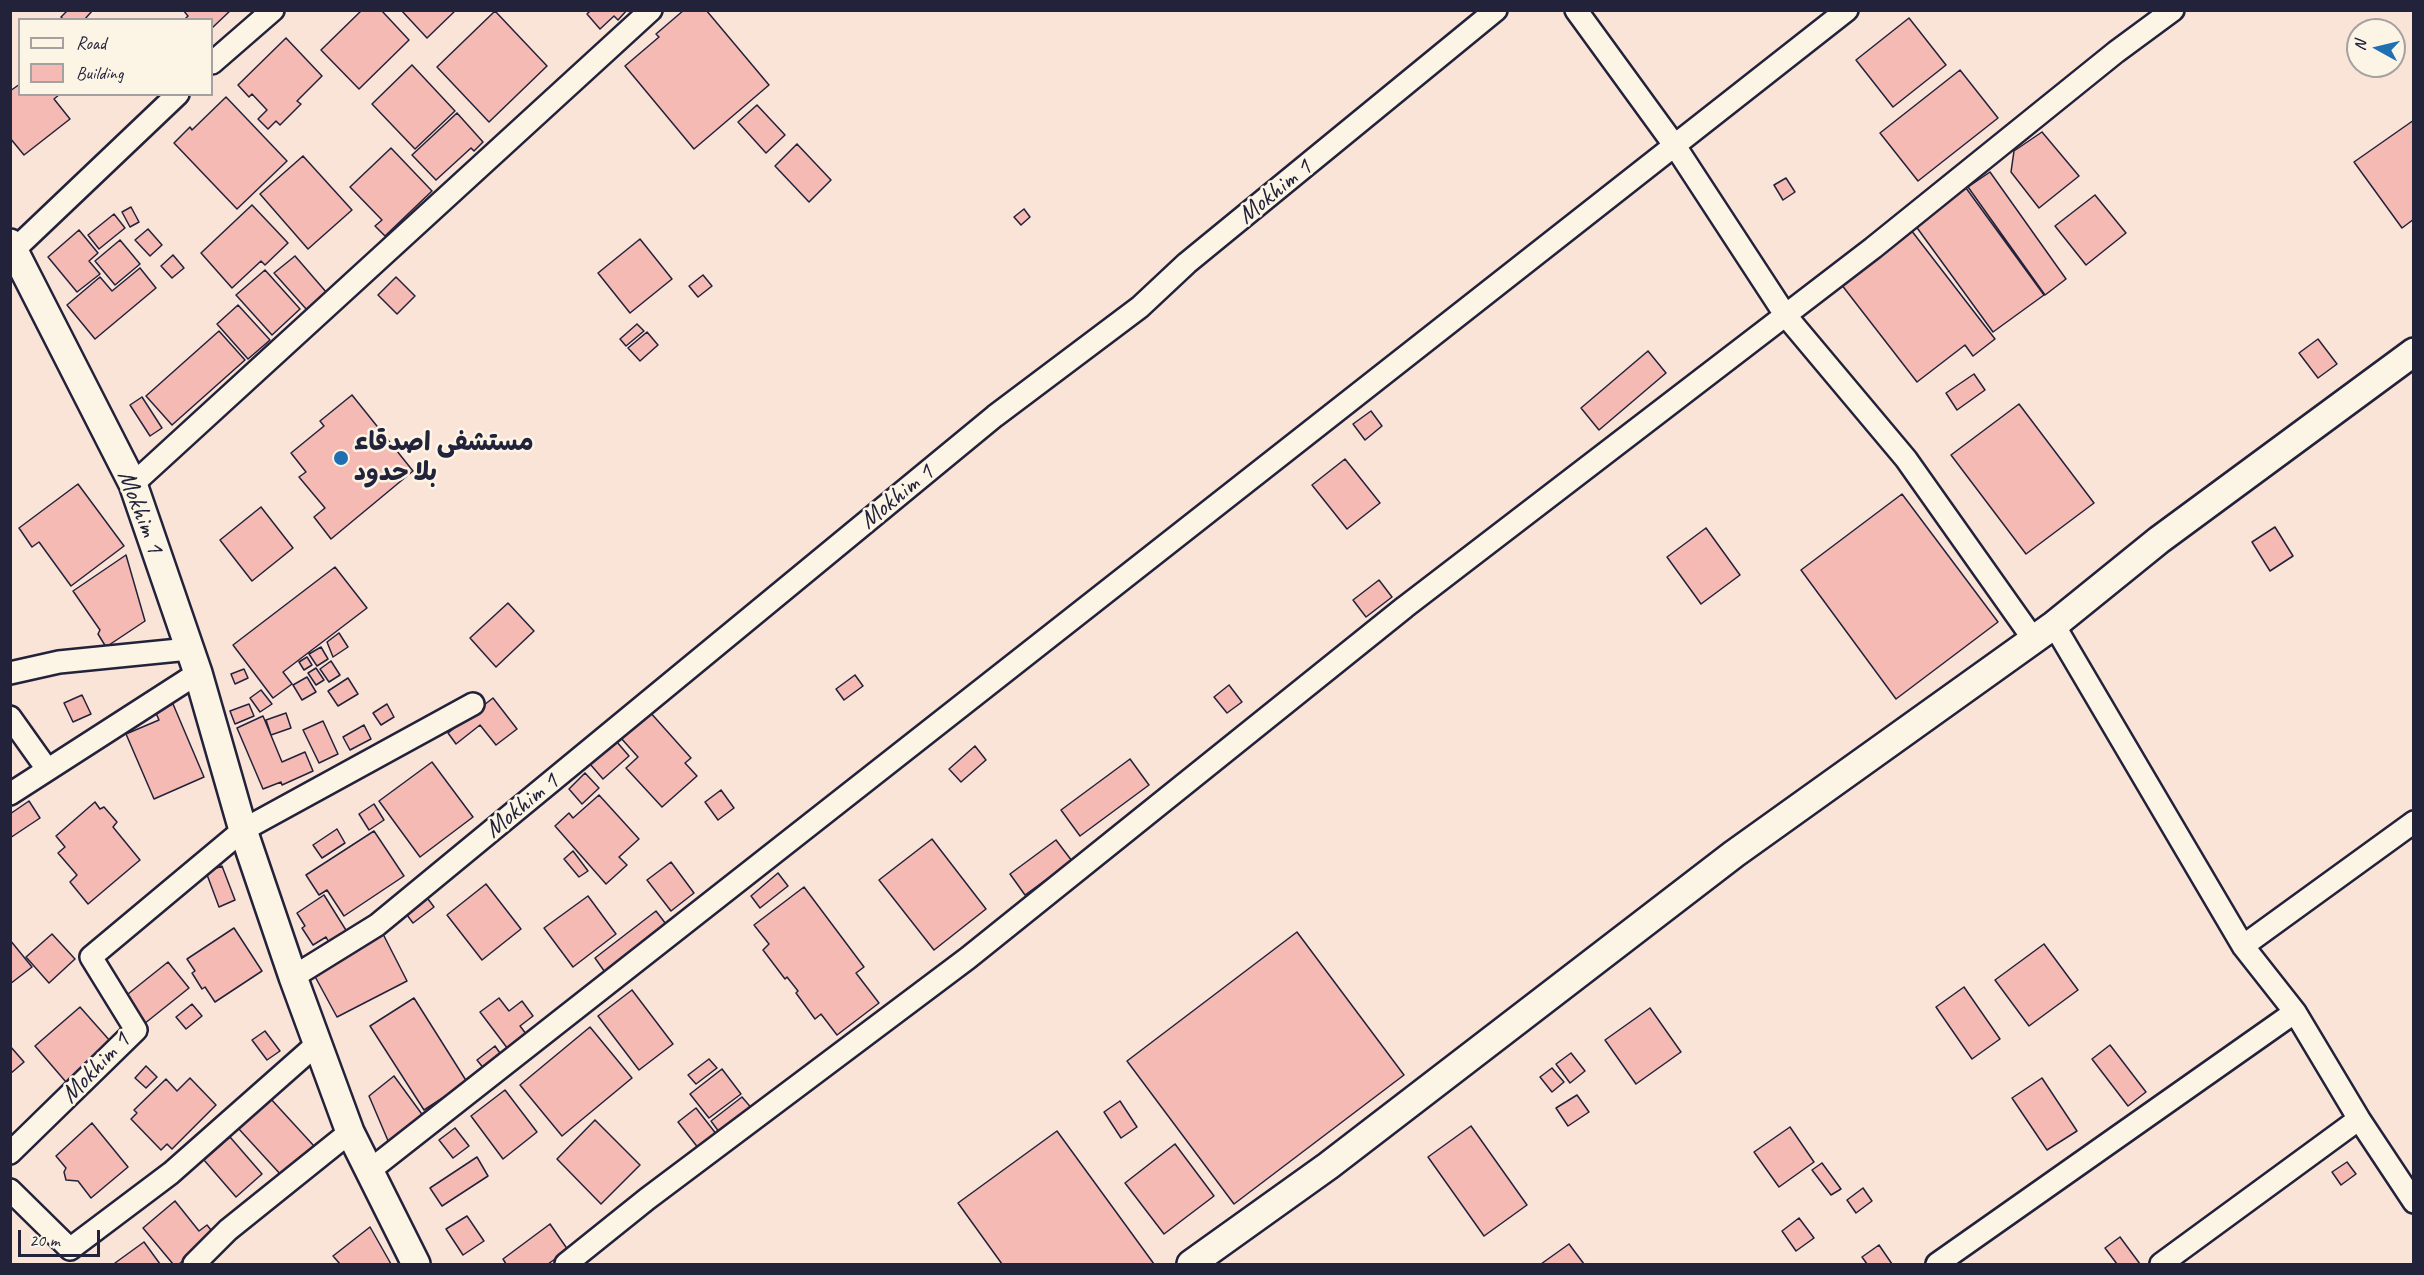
<!DOCTYPE html>
<meta charset="utf-8">
<style>
body{margin:0}
#map{position:relative;width:2424px;height:1275px;overflow:hidden;background:#fae3d7;font-family:Caveat,sans-serif}
canvas{display:block}
.frame{position:absolute;inset:0;border:12px solid #22223b;pointer-events:none}
.legend{position:absolute;left:18px;top:18px;width:195px;height:78px;box-sizing:border-box;background:#fcf5e5;border:2px solid #a5a1a1;margin:0;padding:8px 10px;list-style:none;font-size:18px;color:#22223b}
.legend li{display:flex;align-items:center;gap:12px;height:30px}
.legend b{width:30px;border:2px solid #a5a1a1}
.north{position:absolute;left:2346px;top:18px;width:60px;height:60px;box-sizing:border-box;background:#fcf5e5;border:2px solid #a5a1a1;border-radius:50%;rotate:278deg;font-size:16px;font-weight:700;line-height:24px;text-align:center;color:#22223b}
.north::after{content:'';display:block;margin:auto;width:21px;height:27px;background:#1f6fb2;clip-path:polygon(50% 0,100% 100%,50% 72%,0 100%)}
.scale{position:absolute;left:18px;top:1230px;width:82px;height:27px;box-sizing:border-box;border:3px solid #22223b;border-top:0;padding-left:8px;font-size:18px;line-height:21px;white-space:nowrap;color:#22223b;-webkit-text-stroke:4px #fcf5e5;paint-order:stroke}
</style>
<div id="map">
<canvas width="2424" height="1275"></canvas>
<div class="frame"></div>
<ul class="legend">
<li><b style="height:8px;background:#fcf5e5"></b>Road</li>
<li><b style="height:16px;background:#f6bab5"></b>Building</li>
</ul>
<div class="north">N</div>
<div class="scale">20 m</div>
</div>
<script>
const ctx = document.querySelector('canvas').getContext('2d');
ctx.lineJoin = 'round';
function fill(path, color) { ctx.fillStyle = color; ctx.fill(path, 'evenodd'); }
const toPath = rows => new Path2D(rows.map(r => 'M' + r).join(''));
function strokePath(path, color, width, dash) { ctx.strokeStyle = color; ctx.lineWidth = width; ctx.lineCap = dash ? 'butt' : 'round'; ctx.setLineDash(dash || []); ctx.stroke(path); }
function write(font, color, halo, rows, align = 'center') {
  ctx.font = font + ' Caveat,"Playpen Sans Arabic",sans-serif'; ctx.lineWidth = 5; ctx.setLineDash([]); ctx.textBaseline = 'middle'; ctx.strokeStyle = halo; ctx.fillStyle = color; for (const [text, x, y, turn = 0] of rows) {
    ctx.save(); ctx.translate(x, y); ctx.rotate((+turn || 0) * Math.PI / 180); ctx.textAlign = isNaN(turn) ? turn : align; if (halo) ctx.strokeText(text, 0, 0); ctx.fillText(text, 0, 0); ctx.restore();
  }
}
const building = toPath([
 [68,10,93,10,84,20,64,20,61,17,68,10],
 [183,10,231,10,212,28,212,20,184,20,188,16,183,10],
 [362,10,381,10,409,40,359,89,321,50,362,10],
 [401,10,456,10,427,38,401,10],
 [591,10,627,10,618,20,614,16,600,29,587,14,591,10],
 [684,10,706,10,769,85,694,149,625,66,659,37,656,34,684,10],
 [495,11,547,66,489,122,437,67,495,11],
 [1909,18,1946,65,1893,107,1856,60,1909,18],
 [286,38,322,76,297,101,301,104,280,125,276,121,268,129,258,119,267,110,252,94,249,97,238,85,286,38],
 [412,65,455,111,415,149,372,104,412,65],
 [1960,70,1998,118,1918,181,1880,133,1960,70],
 [20,84,20,94,60,94,54,99,70,119,24,155,10,138,10,91,20,84],
 [226,97,287,161,237,209,174,143,190,127,192,130,226,97],
 [757,105,785,135,766,153,738,122,757,105],
 [457,113,483,142,474,151,471,148,436,180,412,155,457,113],
 [2414,120,2414,219,2402,228,2354,162,2414,120],
 [2042,132,2079,176,2039,208,2011,172,2014,151,2042,132],
 [797,144,831,180,809,202,775,166,797,144],
 [391,148,432,191,385,236,375,226,382,220,350,187,391,148],
 [303,156,352,210,308,249,260,194,303,156],
 [1990,172,2066,279,2045,295,1968,187,1990,172],
 [1786,178,1795,192,1783,200,1774,185,1786,178],
 [1966,188,2044,295,1993,332,1915,225,1966,188],
 [2095,195,2126,233,2086,265,2055,226,2095,195],
 [252,205,288,243,265,265,261,261,232,288,201,253,252,205],
 [131,207,139,222,130,227,122,212,131,207],
 [1024,209,1030,217,1021,225,1014,217,1024,209],
 [114,214,125,228,99,249,88,235,114,214],
 [148,229,162,245,150,256,135,240,148,229],
 [79,230,98,253,89,261,100,274,77,292,48,257,79,230],
 [1911,230,1995,339,1973,356,1965,345,1917,382,1841,284,1911,230],
 [640,239,672,279,630,313,598,273,640,239],
 [120,240,140,264,115,285,95,261,120,240],
 [173,255,184,268,172,278,161,266,173,255],
 [295,256,327,293,307,310,274,273,295,256],
 [140,268,156,288,95,339,67,305,100,277,112,291,140,268],
 [265,270,300,309,272,335,236,295,265,270],
 [703,275,712,286,698,297,689,286,703,275],
 [396,277,415,296,397,314,378,295,396,277],
 [238,305,270,340,248,359,217,324,238,305],
 [637,324,644,331,626,346,620,339,637,324],
 [219,331,245,360,172,425,146,396,219,331],
 [647,332,658,345,640,361,628,348,647,332],
 [2318,339,2337,364,2318,378,2299,353,2318,339],
 [1648,351,1666,373,1599,430,1581,408,1648,351],
 [1974,374,1985,390,1957,410,1946,393,1974,374],
 [352,395,413,471,331,539,314,517,325,508,299,477,306,472,291,453,324,426,320,421,352,395],
 [142,397,162,428,150,436,130,405,142,397],
 [2019,404,2094,503,2026,554,1951,455,2019,404],
 [1371,411,1382,426,1365,440,1353,424,1371,411],
 [1345,459,1380,503,1347,529,1312,485,1345,459],
 [78,484,124,546,71,586,39,542,32,547,19,528,78,484],
 [1902,494,1998,622,1896,699,1801,570,1902,494],
 [261,507,293,548,252,581,220,540,261,507],
 [2275,527,2293,556,2270,571,2252,542,2275,527],
 [1706,528,1740,575,1701,604,1667,557,1706,528],
 [126,555,145,621,106,647,98,634,100,630,73,591,126,555],
 [335,567,367,608,283,672,292,684,273,698,233,645,335,567],
 [1379,580,1392,597,1366,617,1353,600,1379,580],
 [508,603,534,631,496,667,470,638,508,603],
 [339,633,348,647,333,657,327,642,339,633],
 [321,647,328,659,317,666,309,654,321,647],
 [307,657,312,665,304,670,299,662,307,657],
 [331,661,340,675,329,682,320,669,331,661],
 [316,668,324,680,316,685,308,673,316,668],
 [244,669,248,678,235,684,231,674,244,669],
 [855,675,863,686,844,700,836,689,855,675],
 [307,677,316,692,302,700,293,685,307,677],
 [348,678,358,694,338,706,328,691,348,678],
 [1229,685,1242,702,1227,713,1214,697,1229,685],
 [261,690,272,704,260,712,250,698,261,690],
 [82,695,91,714,73,722,64,703,82,695],
 [493,698,517,729,496,745,480,725,456,744,448,733,493,698],
 [173,704,204,777,154,799,126,734,159,720,155,711,173,704],
 [249,704,254,716,235,724,230,711,249,704],
 [387,704,394,717,381,725,373,713,387,704],
 [649,711,691,758,685,763,697,776,662,807,626,768,638,757,620,737,649,711],
 [286,713,291,728,271,735,266,720,286,713],
 [263,716,282,762,305,752,313,771,282,785,281,782,263,789,237,728,263,716],
 [323,721,338,754,319,763,303,730,323,721],
 [364,725,371,739,350,750,343,737,364,725],
 [616,741,629,756,603,779,590,764,616,741],
 [975,746,986,760,961,782,949,769,975,746],
 [1130,759,1149,785,1080,836,1061,810,1130,759],
 [432,762,473,817,420,857,379,801,432,762],
 [585,773,599,788,582,804,569,789,585,773],
 [721,790,734,808,718,820,705,802,721,790],
 [599,795,639,839,619,857,627,865,606,884,555,826,569,813,573,818,599,795],
 [29,801,40,818,10,838,10,814,29,801],
 [95,802,100,809,104,807,117,822,113,827,140,860,88,904,70,882,77,875,58,853,65,847,56,836,95,802],
 [374,804,384,820,369,830,359,814,374,804],
 [337,829,345,843,322,858,313,845,337,829],
 [374,831,404,876,344,916,327,890,319,895,306,875,374,831],
 [932,839,986,909,934,950,879,880,932,839],
 [1056,840,1072,861,1025,895,1010,874,1056,840],
 [573,851,588,871,579,877,564,859,573,851],
 [671,862,694,893,671,911,647,880,671,862],
 [222,866,235,900,219,907,206,872,222,866],
 [778,873,788,886,760,908,751,896,778,873],
 [486,884,521,929,482,960,447,915,486,884],
 [804,887,864,967,856,973,879,1003,837,1035,821,1014,815,1019,796,993,798,991,787,977,785,979,763,950,769,944,754,925,804,887],
 [324,895,349,935,331,946,326,937,313,945,302,928,305,926,297,913,324,895],
 [425,895,434,907,413,923,404,911,425,895],
 [588,896,616,934,573,967,544,928,588,896],
 [656,911,669,928,607,975,595,958,656,911],
 [234,928,262,971,215,1002,205,987,202,989,192,973,195,971,187,959,234,928],
 [1297,932,1404,1075,1234,1204,1127,1061,1297,932],
 [52,934,75,959,49,983,26,957,52,934],
 [383,934,407,981,337,1017,312,971,383,934],
 [10,940,32,967,10,984,10,940],
 [2044,944,2078,990,2029,1026,1995,980,2044,944],
 [168,962,189,988,144,1024,123,998,168,962],
 [1964,987,2000,1039,1972,1059,1936,1007,1964,987],
 [632,990,673,1044,639,1070,598,1016,632,990],
 [414,998,467,1082,424,1110,370,1026,414,998],
 [499,998,509,1011,522,1001,533,1016,520,1026,530,1039,511,1053,480,1012,499,998],
 [192,1004,202,1016,186,1029,176,1017,192,1004],
 [80,1007,111,1042,66,1082,35,1046,80,1007],
 [1650,1008,1681,1052,1636,1084,1605,1040,1650,1008],
 [590,1027,632,1078,562,1136,520,1085,590,1027],
 [265,1031,280,1051,267,1060,252,1040,265,1031],
 [2110,1045,2146,1092,2128,1106,2092,1059,2110,1045],
 [10,1046,24,1062,10,1074,10,1046],
 [495,1046,502,1056,485,1070,477,1060,495,1046],
 [1571,1053,1585,1071,1570,1083,1556,1064,1571,1053],
 [709,1059,717,1068,696,1084,688,1075,709,1059],
 [146,1066,157,1077,146,1088,135,1078,146,1066],
 [1552,1068,1564,1082,1552,1092,1540,1077,1552,1068],
 [722,1069,741,1094,709,1118,690,1094,722,1069],
 [394,1076,424,1117,389,1143,369,1096,394,1076],
 [190,1078,216,1105,172,1149,167,1144,161,1150,131,1119,137,1113,134,1110,166,1079,177,1091,190,1078],
 [2042,1078,2077,1131,2047,1150,2012,1098,2042,1078],
 [505,1090,537,1132,503,1159,471,1116,505,1090],
 [1577,1095,1589,1112,1568,1126,1556,1108,1577,1095],
 [742,1097,754,1111,722,1136,711,1121,742,1097],
 [270,1098,314,1146,282,1176,238,1128,270,1098],
 [1120,1101,1137,1127,1121,1138,1104,1112,1120,1101],
 [696,1108,717,1135,699,1149,678,1122,696,1108],
 [595,1120,640,1165,601,1204,557,1159,595,1120],
 [92,1123,128,1167,91,1198,78,1181,66,1180,64,1172,66,1168,56,1156,92,1123],
 [1471,1126,1527,1205,1484,1236,1428,1157,1471,1126],
 [1790,1127,1814,1162,1779,1187,1754,1152,1790,1127],
 [455,1128,469,1146,453,1158,439,1140,455,1128],
 [1057,1131,1154,1264,1002,1264,958,1203,1057,1131],
 [230,1137,262,1174,236,1197,204,1160,230,1137],
 [1175,1144,1214,1196,1164,1234,1125,1183,1175,1144],
 [477,1157,488,1176,442,1206,430,1188,477,1157],
 [2347,1162,2356,1174,2341,1185,2332,1172,2347,1162],
 [1822,1163,1841,1189,1831,1195,1812,1170,1822,1163],
 [1863,1188,1872,1201,1856,1213,1847,1200,1863,1188],
 [175,1201,199,1231,207,1225,215,1235,179,1264,173,1264,143,1228,175,1201],
 [467,1216,484,1241,463,1255,446,1229,467,1216],
 [1799,1218,1814,1238,1796,1251,1782,1231,1799,1218],
 [550,1224,568,1250,548,1264,506,1264,503,1259,550,1224],
 [370,1227,391,1264,340,1264,333,1256,370,1227],
 [2120,1237,2140,1264,2117,1264,2105,1248,2120,1237],
 [144,1242,160,1264,116,1264,115,1263,144,1242],
 [1569,1244,1584,1264,1541,1264,1569,1244],
 [1879,1245,1892,1264,1867,1264,1862,1257,1879,1245]
]);
fill(building, '#f6bab5');
strokePath(building, '#22223b', 1.5);
const minor = toPath([
 [1576,10,1675,146,1786,316,1906,459,2034,640],
 [212,63,273,10],
 [15,249,178,94],
 [133,484,651,10],
 [2054,625,2243,946,2295,1012,2359,1119,2414,1202],
 [10,673,59,662,189,649],
 [10,717,47,769],
 [10,794,198,673],
 [2243,946,2414,822],
 [293,977,377,925,995,416,1140,307,1187,263,1496,10],
 [10,1153,136,1030,91,957,243,830,473,704],
 [369,1171,1847,10],
 [10,1190,70,1249,171,1173,317,1044],
 [194,1264,228,1230,350,1132],
 [566,1264,647,1199,968,958,1405,607,1873,248,2116,52,2173,10],
 [1937,1264,2295,1012],
 [2161,1264,2359,1119]
]);
const tertiary = toPath([
 [10,243,133,484,198,673,243,830,293,977,350,1132,416,1264],
 [1191,1264,1328,1166,1734,854,2054,625,2159,540,2414,352]
]);
strokePath(minor, '#22223b', 26);
strokePath(tertiary, '#22223b', 32);
strokePath(minor, '#fcf5e5', 21);
strokePath(tertiary, '#fcf5e5', 27);
for (const [x, y, r, color] of [
 [341,458,8,"#1f6fb2"]
]) { const dot = new Path2D(); dot.arc(x, y, r, 0, 2 * Math.PI); ctx.fillStyle = color; ctx.fill(dot); strokePath(dot, '#fcf5e5', 2); }
write('26px', '#22223b', '#fcf5e5', [
 ["Mokhim 1",1275,192,-39],
 ["Mokhim 1",897,497,-39],
 ["Mokhim 1",140,512,69],
 ["Mokhim 1",522,806,-39],
 ["Mokhim 1",96,1068,-46]
]);
write('bold 26px', '#22223b', '#fcf5e5', [
 ["مستشفى اصدقاء",354,443],
 ["بلا حدود",354,473]
], 'left');
</script>
